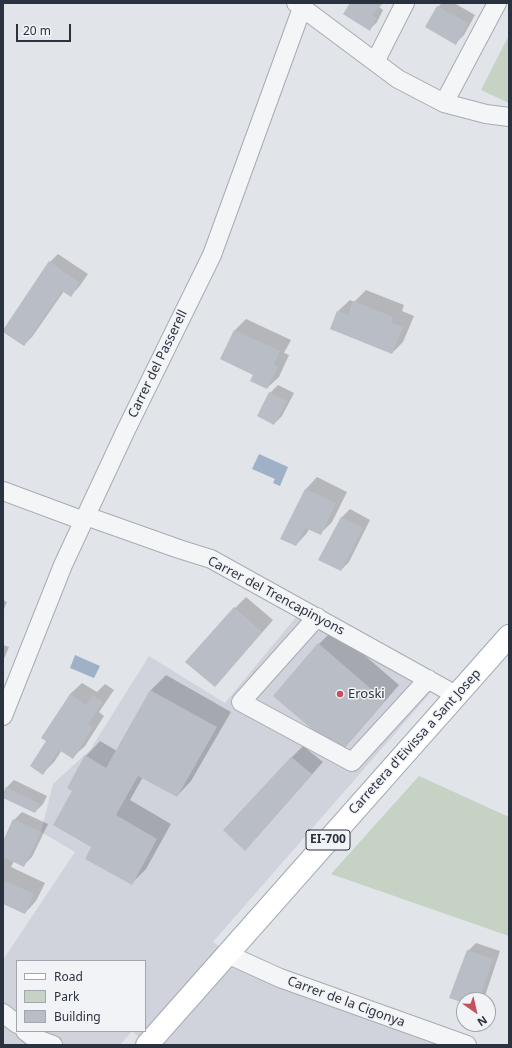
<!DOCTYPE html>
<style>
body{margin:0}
#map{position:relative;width:512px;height:1048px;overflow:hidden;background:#e1e4e9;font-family:"Noto Sans",sans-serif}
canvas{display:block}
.frame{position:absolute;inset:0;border:4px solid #2b323f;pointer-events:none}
.legend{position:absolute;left:16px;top:960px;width:130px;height:72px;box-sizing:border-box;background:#f1f3f6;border:1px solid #a2a6ad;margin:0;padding:5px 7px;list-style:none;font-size:12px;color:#2b323f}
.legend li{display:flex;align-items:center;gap:8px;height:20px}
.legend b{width:20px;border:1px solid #a2a6ad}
.north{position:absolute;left:456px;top:992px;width:40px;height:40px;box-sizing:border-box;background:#f1f3f6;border:1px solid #a2a6ad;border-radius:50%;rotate:146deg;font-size:11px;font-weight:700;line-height:16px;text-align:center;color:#2b323f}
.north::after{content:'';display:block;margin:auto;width:14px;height:18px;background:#c4515d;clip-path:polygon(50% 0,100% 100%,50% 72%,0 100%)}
.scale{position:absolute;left:16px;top:24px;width:55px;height:18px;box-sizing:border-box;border:2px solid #2b323f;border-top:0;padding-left:5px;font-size:12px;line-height:14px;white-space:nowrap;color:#2b323f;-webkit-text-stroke:3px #f1f3f6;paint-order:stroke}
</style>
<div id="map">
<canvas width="512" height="1048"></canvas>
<div class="frame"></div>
<ul class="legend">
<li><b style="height:5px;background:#fff"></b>Road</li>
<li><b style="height:11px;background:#c6d2c3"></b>Park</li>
<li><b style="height:11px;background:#b9bdc5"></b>Building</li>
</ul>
<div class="north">N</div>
<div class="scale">20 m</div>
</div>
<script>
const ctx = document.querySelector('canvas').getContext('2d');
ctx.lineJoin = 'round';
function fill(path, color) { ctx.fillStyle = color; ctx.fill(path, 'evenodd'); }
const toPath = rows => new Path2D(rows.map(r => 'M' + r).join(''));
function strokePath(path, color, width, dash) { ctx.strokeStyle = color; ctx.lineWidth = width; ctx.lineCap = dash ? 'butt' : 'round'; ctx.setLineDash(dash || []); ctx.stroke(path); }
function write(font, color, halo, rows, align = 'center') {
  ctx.font = font + ' "Noto Sans",sans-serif'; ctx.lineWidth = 3; ctx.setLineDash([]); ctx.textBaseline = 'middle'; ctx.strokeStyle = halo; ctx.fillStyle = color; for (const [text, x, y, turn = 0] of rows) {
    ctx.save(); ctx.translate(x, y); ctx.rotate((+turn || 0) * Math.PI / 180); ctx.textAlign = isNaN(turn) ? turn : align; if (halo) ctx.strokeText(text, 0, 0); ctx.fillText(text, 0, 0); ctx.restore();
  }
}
fill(toPath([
 [296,617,432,691,213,942,257,975,446,1045,147,1045,132,1031,120,1045,3,1045,3,960,75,852,41,832,53,784,90,750,149,656,225,703],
 [17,961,145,961,145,1031,17,1031]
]), '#d0d3db');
fill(toPath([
 [509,35,509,103,481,90],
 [419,776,509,817,509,936,331,874]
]), '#c6d2c3');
fill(toPath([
 [259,454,288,467,280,486,273,483,275,479,252,469],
 [75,655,100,666,94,678,70,668]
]), '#9fb1c6');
fill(toPath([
 [352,3,383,3,379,7,383,10,377,22,370,29],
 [442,3,454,3,475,15,464,35,456,43,427,27,438,7],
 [58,254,88,274,79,287,71,295,64,291,32,337,24,345,50,262],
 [366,290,404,305,402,311,414,316,403,342,392,353,338,311,350,300,354,302],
 [246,319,291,340,284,353,289,355,279,377,267,388,235,330],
 [278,385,294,393,282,416,274,424,270,393],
 [317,477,347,492,332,522,320,534,309,529,307,533,296,545,282,538,306,489],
 [350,509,370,520,349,562,341,570,342,517],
 [246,597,273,620,226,674,215,685,235,608],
 [3,600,7,602,3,611],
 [334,629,399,685,354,737,340,752,319,644],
 [3,645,9,647,3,661],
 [166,675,231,712,191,781,177,796,143,777,130,800,171,824,146,869,131,884,93,846,73,791,86,756,100,741,117,751,151,690],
 [82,683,97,692,105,684,114,690,99,712,104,716,85,746,73,757,62,750,54,762,43,773,47,741,70,694],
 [303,746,323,762,256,838,291,758],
 [14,780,47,796,43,804,35,812,3,797,6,788],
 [22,812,48,824,32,857,24,865,14,861,11,867,45,883,36,901,25,913,4,903,3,906,3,843,14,820],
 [476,943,500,951,484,999,483,1000,464,1000,464,1002,450,997,468,951]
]), '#0003');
fill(toPath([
 [350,3,383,3,372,15,376,18,370,31,343,14],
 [437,6,468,23,456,45,425,27],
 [49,261,80,283,71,297,62,291,24,346,3,332,3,330],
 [353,301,393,317,391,323,403,327,392,354,330,329,337,311,348,315],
 [234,330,280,351,274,365,278,367,267,389,250,381,253,375,220,359],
 [269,392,287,401,274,425,257,416],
 [305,489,336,503,321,535,305,528,296,546,280,539],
 [341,517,363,528,341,571,318,560],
 [234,607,262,632,215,687,185,662],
 [318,643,385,701,340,753,273,696],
 [150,690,217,727,177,797,138,776,116,815,157,839,132,885,85,859,91,847,53,825,72,791,67,788,85,755,106,768],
 [70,694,86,705,93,695,103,702,88,724,93,728,73,759,59,750,43,775,30,766,46,741,41,738],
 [291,757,312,774,245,851,223,830],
 [6,787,40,804,35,813,3,798,3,793],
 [13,819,41,832,24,867,3,857,3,841],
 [3,880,34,894,25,914,3,904],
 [467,950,493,959,479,1000,464,1000,464,1003,449,998]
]), '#b9bdc5');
const minor = toPath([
 [296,3,398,79,444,103,486,114,509,117],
 [375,62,405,3],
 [444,103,497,3],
 [3,491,84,521],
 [86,516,179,549,211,559,456,695],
 [317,617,241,702,352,762,428,679],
 [3,716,63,565,126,430,212,255,302,8],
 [227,954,280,978,467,1045],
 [3,1013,17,1024],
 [25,1031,34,1038,53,1045]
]);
const major = toPath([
 [147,1045,509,636]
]);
strokePath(minor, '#a7abb3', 20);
strokePath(major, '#a2a8b4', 24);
strokePath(minor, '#f4f5f7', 18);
strokePath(major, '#fff', 22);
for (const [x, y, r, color] of [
 [340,694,4,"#c4515d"]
]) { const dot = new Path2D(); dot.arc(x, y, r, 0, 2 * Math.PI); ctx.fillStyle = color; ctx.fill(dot); strokePath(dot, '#f1f3f6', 1.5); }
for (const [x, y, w] of [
 [328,840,44]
]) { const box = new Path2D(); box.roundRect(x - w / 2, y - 10, w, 20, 3); ctx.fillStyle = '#f1f3f6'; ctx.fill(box); strokePath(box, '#2b323f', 1); }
write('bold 12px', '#2b323f', null, [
 ["EI-700",328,840]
]);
write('13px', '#2b323f', '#f1f3f6', [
 ["Carrer del Passerell",158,364,-64],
 ["Carrer del Trencapinyons",276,596,28],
 ["Carretera d'Eivissa a Sant Josep",415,742,-48],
 ["Carrer de la Cigonya",346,1002,20]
]);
write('13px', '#2b323f', '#f1f3f6', [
 ["Eroski",348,694]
], 'left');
</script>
